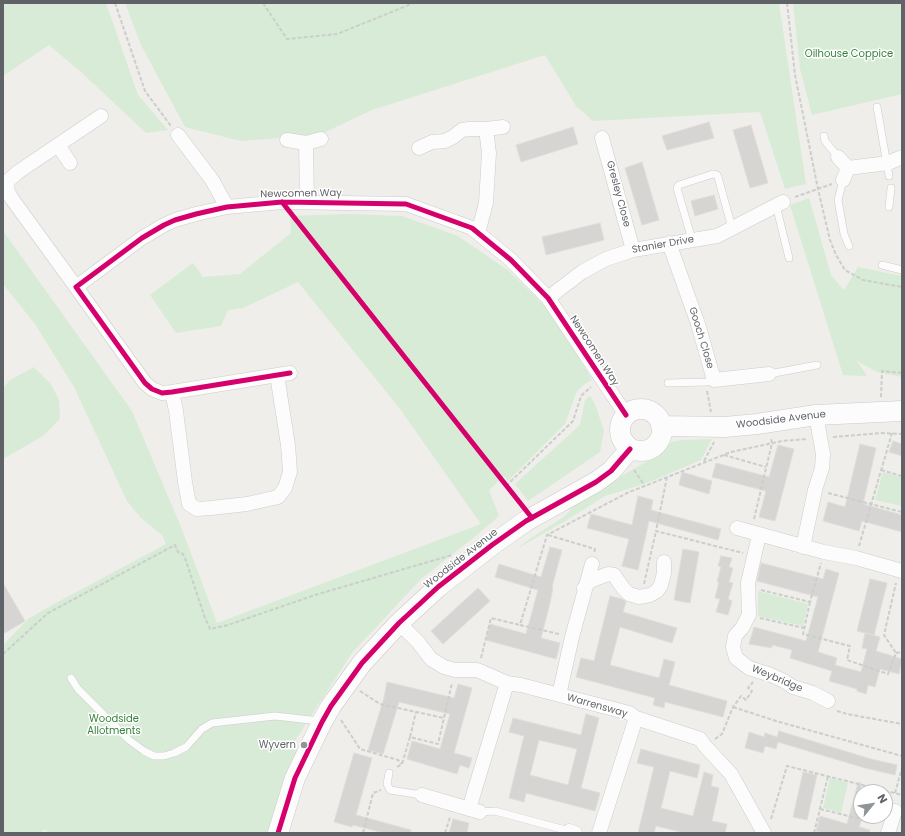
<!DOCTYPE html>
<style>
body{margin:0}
#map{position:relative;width:905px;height:836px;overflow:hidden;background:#efeeea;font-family:Poppins,sans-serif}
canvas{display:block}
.frame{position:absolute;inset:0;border:4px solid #5f6368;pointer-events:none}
.north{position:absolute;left:853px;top:784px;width:40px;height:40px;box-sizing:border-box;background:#fff;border:1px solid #bfc1c3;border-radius:50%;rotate:60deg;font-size:11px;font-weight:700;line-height:16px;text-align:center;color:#5f6368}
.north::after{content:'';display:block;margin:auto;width:14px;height:18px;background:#919496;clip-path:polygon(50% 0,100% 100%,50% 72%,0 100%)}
</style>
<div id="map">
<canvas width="905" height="836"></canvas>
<div class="frame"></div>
<div class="north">N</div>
</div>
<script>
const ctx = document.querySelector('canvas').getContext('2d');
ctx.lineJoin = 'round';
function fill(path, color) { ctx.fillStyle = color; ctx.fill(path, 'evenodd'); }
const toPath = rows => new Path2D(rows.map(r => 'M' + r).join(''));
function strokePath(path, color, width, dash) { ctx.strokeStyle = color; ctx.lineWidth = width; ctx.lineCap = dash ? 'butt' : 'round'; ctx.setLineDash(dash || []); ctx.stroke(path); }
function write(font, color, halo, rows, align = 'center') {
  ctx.font = font + ' Poppins,sans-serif'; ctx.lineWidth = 3; ctx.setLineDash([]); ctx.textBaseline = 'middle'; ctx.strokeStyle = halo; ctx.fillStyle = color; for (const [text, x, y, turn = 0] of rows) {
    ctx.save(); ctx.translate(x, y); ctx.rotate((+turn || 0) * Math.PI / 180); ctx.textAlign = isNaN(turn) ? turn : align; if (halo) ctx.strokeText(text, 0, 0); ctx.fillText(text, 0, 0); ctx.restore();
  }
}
fill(toPath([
 [3,3,106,3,138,95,168,130,146,133,81,72,49,45,3,76],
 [125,3,779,3,806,184,785,189,760,112,593,121,576,106,545,55,372,110,319,135,241,141,185,127,141,45],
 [793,3,902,3,902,94,812,115,800,69],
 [809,198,831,275,844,290,858,267,902,276,902,377,877,372,857,361,867,376,843,375,790,205],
 [349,214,402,216,458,236,509,271,543,304,549,307,592,380,586,383,577,391,565,424,508,481,504,476,489,490,499,516,477,535,421,579,352,653,298,736,292,746,301,750,272,833,49,833,44,829,41,833,3,833,3,645,28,619,56,603,166,544,162,535,141,518,127,501,74,387,35,324,3,284,3,231,132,411,181,527,217,623,481,524,400,409,298,282,243,308,228,310,221,326,176,333,150,295,193,263,203,277,240,274,291,233,290,216],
 [34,367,51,384,59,400,60,419,43,436,3,459,3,388,10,380],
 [590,396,595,404,604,431,600,452,528,501,515,484,580,425,585,400],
 [712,439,701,460,647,483,605,496,567,520,520,547,520,546,537,534,565,516,571,509,570,505,653,458,672,442,682,440],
 [883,472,902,477,902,506,875,500],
 [758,591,808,604,803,626,758,616],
 [830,778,848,783,841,813,823,808]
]), '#d8ebd6');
const building = toPath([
 [709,122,714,138,667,150,662,136,709,122],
 [751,125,768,183,750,188,733,130,751,125],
 [573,127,578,144,521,162,516,145,573,127],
 [642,162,659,220,642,225,625,168,642,162],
 [714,195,718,209,695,216,691,201,714,195],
 [600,223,604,240,546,255,542,237,600,223],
 [893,441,902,444,902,456,889,452,893,441],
 [860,444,876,448,863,504,902,515,902,532,862,521,859,531,823,521,828,502,845,507,860,444],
 [778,445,794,449,775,521,759,517,766,491,712,477,716,463,769,477,778,445],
 [682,472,712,481,709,494,679,485,682,472],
 [638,496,653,500,651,510,721,529,718,540,649,521,638,570,622,566,629,539,587,528,591,514,632,525,638,496],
 [550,547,562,550,552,587,553,587,550,603,541,638,560,643,556,659,486,640,490,624,526,634,538,590,495,577,499,564,541,577,550,547],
 [683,549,699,552,690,603,674,600,683,549],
 [721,556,732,558,729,567,733,568,729,582,733,583,728,599,732,601,728,615,716,612,720,599,715,598,719,582,717,582,721,567,718,566,721,556],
 [761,563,823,579,826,569,839,573,818,652,837,658,835,665,861,672,867,649,862,648,865,633,880,637,876,651,902,659,899,674,880,669,875,687,868,685,866,694,857,691,857,689,829,681,832,671,790,658,792,650,772,645,772,648,749,644,754,627,806,641,818,597,757,581,761,563],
 [870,579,887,583,874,635,857,631,870,579],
 [3,583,25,621,3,634,3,583],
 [478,588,490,601,443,644,431,631,478,588],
 [610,596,622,599,626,602,623,612,677,628,672,643,620,627,610,665,659,678,664,659,675,662,669,685,727,701,723,717,665,702,664,708,653,705,655,698,576,677,581,658,594,661,610,596],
 [387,682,454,698,458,684,472,688,454,753,472,758,469,768,460,765,457,774,407,759,412,741,440,749,450,714,399,702,383,754,368,750,384,698,387,682],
 [586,714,599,718,581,788,600,793,595,811,526,793,524,802,509,798,524,736,509,732,513,718,581,735,586,714],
 [539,740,577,749,568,785,530,775,539,740],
 [779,731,871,759,897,765,895,775,865,768,778,742,776,749,765,746,763,753,745,748,749,732,764,737,765,733,777,737,779,731],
 [641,749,700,765,697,778,670,771,661,808,693,816,704,772,713,775,711,786,719,788,712,821,727,824,725,833,685,833,656,826,654,833,638,833,654,767,637,763,641,749],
 [354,753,372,758,356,815,411,830,411,833,384,833,353,825,352,827,334,822,354,753],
 [803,772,817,775,807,820,793,817,803,772],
 [858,783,861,783,861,816,863,816,859,827,870,830,869,833,823,833,816,831,820,816,847,824,858,783],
 [453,819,469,823,467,833,449,833,453,819]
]);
fill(building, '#d6d5d3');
strokePath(building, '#deddd9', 1);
const lane = toPath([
 [877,107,889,176],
 [824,136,825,141,838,157],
 [843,180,838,200,844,234,849,246],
 [776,205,789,258],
 [889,207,891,188],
 [692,240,677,188,679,185,713,174,717,175,718,177,732,228],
 [882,265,902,270],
 [769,374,817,365],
 [668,383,706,382,714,380],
 [71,678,78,689,129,740,144,751,154,756,164,756,174,753,186,747,202,729,212,723,275,716,320,721],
 [389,773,387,784,390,790,422,795],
 [480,812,495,811,569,831]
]);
const street = toPath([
 [178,135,212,180,227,207],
 [602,138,633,250],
 [287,140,306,143,321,139],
 [306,143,307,202],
 [58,145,70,163],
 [419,148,432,142,445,141,453,137,462,130,469,129,486,129,503,127],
 [838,157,848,168],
 [843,180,848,168,888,163,902,157],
 [478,233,486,203,489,153,486,129],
 [669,243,698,324,714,380,769,374],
 [76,287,12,199,8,192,7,185,9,180,18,172,101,116],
 [548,298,582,272,606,259,633,250,717,236,783,202],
 [290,373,172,392,162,393,152,389,145,383,76,287,142,238,164,225,175,220,196,214,227,207,282,202,406,204,472,228,511,260,548,298,626,415],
 [172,392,176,411,185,482,189,504,197,509,211,508,247,504,278,497,285,488,290,472,288,445,277,375],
 [737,528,824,552,856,558,902,571],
 [759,535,748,583,749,615,742,628,735,636,733,647,736,658,749,668,771,675,784,681,793,687,813,693,828,701],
 [803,547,815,490,822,468,823,454,816,415],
 [584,588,590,581,608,574,614,575,623,588,629,594,639,597,650,595,657,591,661,585,664,573,664,562],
 [399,623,418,642,431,659,444,667,455,670,477,670,507,683,521,685,629,713,636,718,700,739,705,746,731,774,764,833],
 [559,695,572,637,592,564],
 [422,795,480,812],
 [469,809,507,683],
 [569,831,575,833],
 [599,833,636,718],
 [888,833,895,811]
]);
const secondary = toPath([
 '620 430a21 21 0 1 1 42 0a21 21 0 1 1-42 0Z',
 [661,426,725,427,757,424,816,415,902,411],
 [278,833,295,778,322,722,331,706,362,663,399,623,438,587,492,545,526,521,596,482,611,471,630,449]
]);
strokePath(lane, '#cbcccc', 8);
strokePath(street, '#cbcccc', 15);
strokePath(secondary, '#cacacb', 21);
strokePath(toPath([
 [115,3,145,91,171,126],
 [263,3,287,39,337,34,414,3],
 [787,3,795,75,818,189,830,240,836,255,845,270,863,280,902,287],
 [795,197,832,184],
 [707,391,711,412],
 [881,397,882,371,902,373],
 [833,437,881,433,902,434],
 [724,455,766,467],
 [704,461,714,442],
 [634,470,645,486],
 [881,470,902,476],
 [667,477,656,531,743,553],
 [506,486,573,421,581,396,591,387],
 [828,493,902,512],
 [754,519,772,443,771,438],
 [548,535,595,549,594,553],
 [859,546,892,433],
 [644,584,656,531],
 [761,590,810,602,821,563],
 [810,602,803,634,850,646,847,660,888,674,896,653,884,635,896,583],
 [760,618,804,628],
 [559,634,520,625,547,535,627,493,731,452,782,441,807,439],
 [896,653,902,652],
 [3,654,48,613,175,545,178,552,183,554,185,558,205,618,210,629,228,625,315,595,452,555],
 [481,658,491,618,520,625],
 [360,691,380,704,444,718],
 [733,707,776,721,902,756],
 [837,711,847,714,902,724],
 [341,720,360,749,398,760,402,764],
 [410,737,416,712],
 [715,739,722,734,733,707,741,696,746,700,752,691,748,688,753,682],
 [397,767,402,764,410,737,438,744,452,683],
 [895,793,902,768],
 [820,809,877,823],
 [771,819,787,766,902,795],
 [363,833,373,793,381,790],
 [445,833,450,817],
 [814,833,828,776]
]), '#cacfcc', 2, [4, 2]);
strokePath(lane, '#fdfcfc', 7);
strokePath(street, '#fdfcfc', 14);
strokePath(secondary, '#fdfcfc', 20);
strokePath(toPath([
 [282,202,532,518],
 [290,373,172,392,162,393,152,389,145,383,76,287,142,238,164,225,175,220,196,214,227,207,282,202,406,204,472,228,511,260,548,298,626,415],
 [278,833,295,778,322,722,331,706,362,663,399,623,438,587,492,545,526,521,596,482,611,471,630,449]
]), '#d6006c', 5);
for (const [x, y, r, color] of [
 [304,745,4,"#919496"]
]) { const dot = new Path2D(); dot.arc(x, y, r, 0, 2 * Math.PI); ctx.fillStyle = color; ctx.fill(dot); strokePath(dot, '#fff', 1.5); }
write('10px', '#348238', '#fff', [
 ["Oilhouse Coppice",849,54],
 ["Woodside",114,719],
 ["Allotments",114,731]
]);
write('10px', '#5f6368', '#fff', [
 ["Newcomen Way",301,194,-1],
 ["Gresley Close",618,194,75],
 ["Stanier Drive",663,245,-10],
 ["Gooch Close",701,338,73],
 ["Newcomen Way",594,351,57],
 ["Woodside Avenue",781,420,-7],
 ["Woodside Avenue",461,559,-38],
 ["Weybridge",777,679,23],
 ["Warrensway",597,706,16]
]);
write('10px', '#5f6368', '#fff', [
 ["Wyvern",296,745]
], 'right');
</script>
